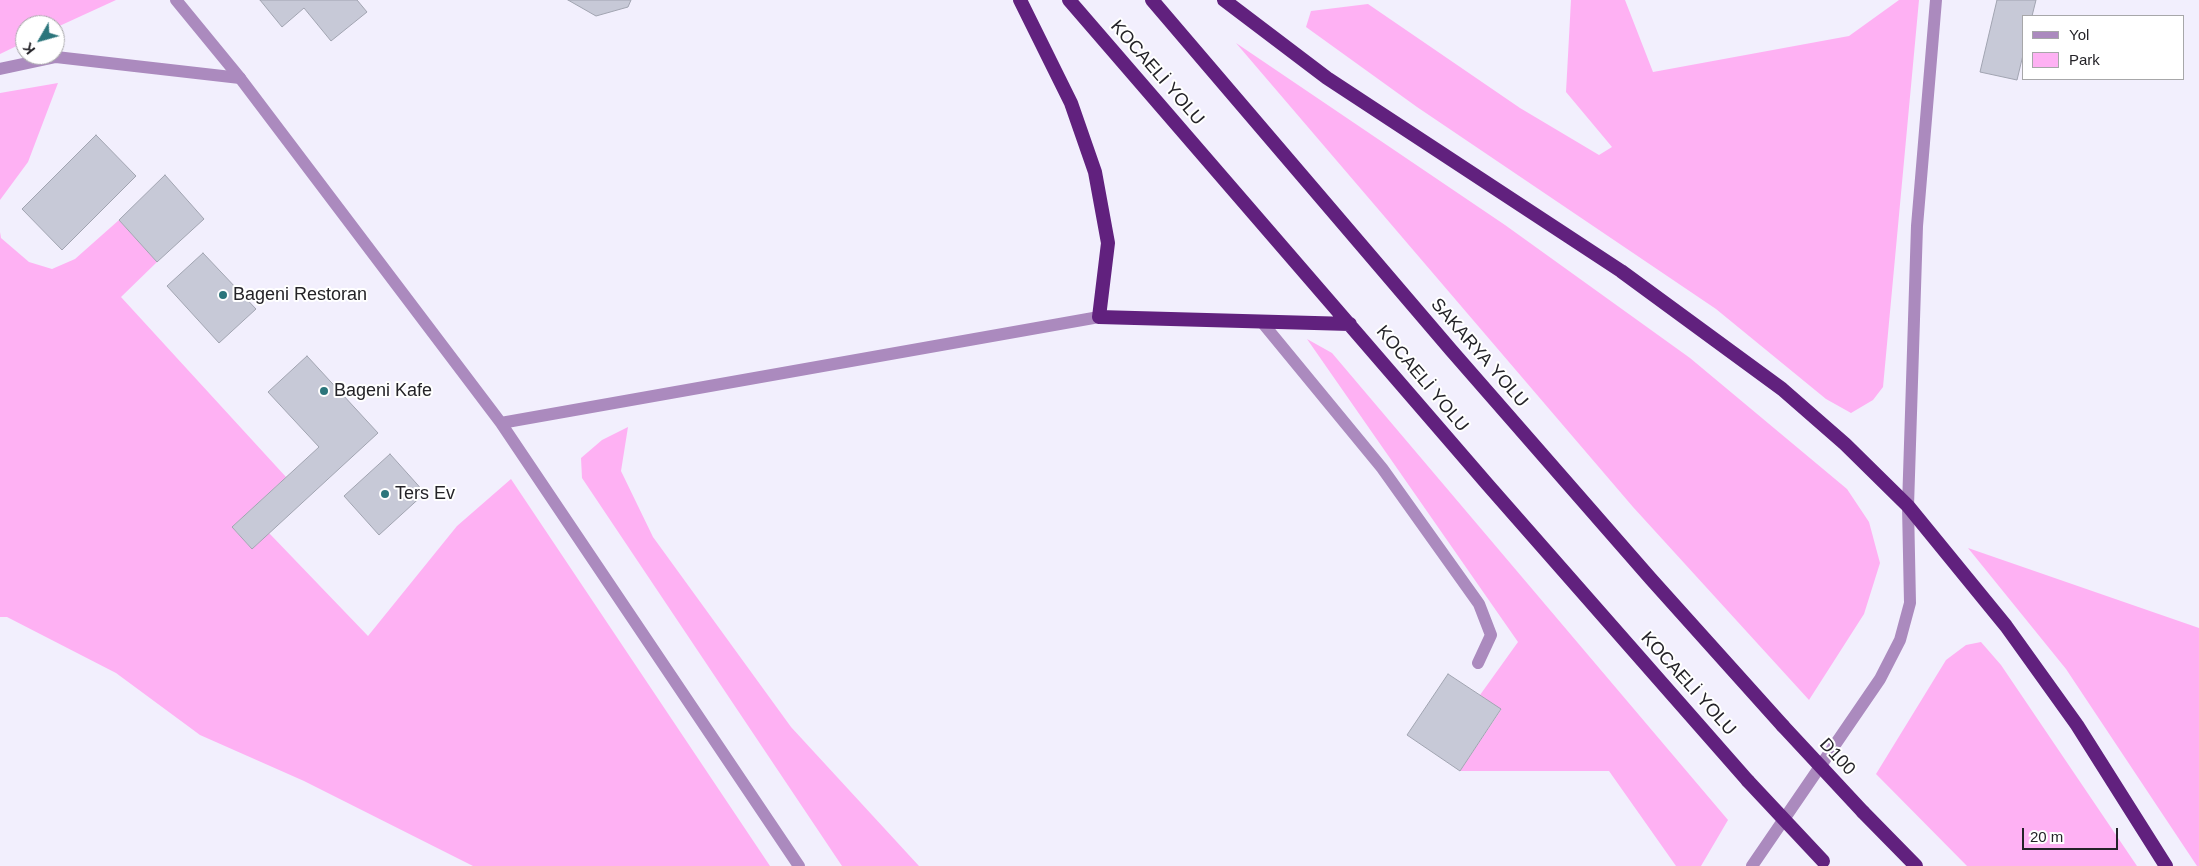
<!DOCTYPE html>
<meta charset="utf-8">
<style>
body{margin:0}
#map{position:relative;width:2199px;height:866px;overflow:hidden;background:#f2effd;font-family:Arial,sans-serif}
canvas{display:block}
.legend{position:absolute;left:2022px;top:15px;width:162px;height:65px;box-sizing:border-box;background:#fff;border:1px solid #a7a7a9;margin:0;padding:6px 9px;list-style:none;font-size:15px;color:#242328}
.legend li{display:flex;align-items:center;gap:10px;height:25px}
.legend b{width:25px;border:1px solid #a7a7a9}
.north{position:absolute;left:15px;top:15px;width:50px;height:50px;box-sizing:border-box;background:#fff;border:1px solid #a7a7a9;border-radius:50%;rotate:232deg;font-size:14px;font-weight:700;line-height:20px;text-align:center;color:#242328}
.north::after{content:'';display:block;margin:auto;width:18px;height:22px;background:#2b757b;clip-path:polygon(50% 0,100% 100%,50% 72%,0 100%)}
.scale{position:absolute;left:2022px;top:828px;width:96px;height:22px;box-sizing:border-box;border:2px solid #242328;border-top:0;padding-left:6px;font-size:15px;line-height:18px;white-space:nowrap;color:#242328;-webkit-text-stroke:4px #fff;paint-order:stroke}
</style>
<div id="map">
<canvas width="2199" height="866"></canvas>
<ul class="legend">
<li><b style="height:6px;background:#ab8abe"></b>Yol</li>
<li><b style="height:14px;background:#feb1f3"></b>Park</li>
</ul>
<div class="north">K</div>
<div class="scale">20 m</div>
</div>
<script>
const ctx = document.querySelector('canvas').getContext('2d');
ctx.lineJoin = 'round';
function fill(path, color) { ctx.fillStyle = color; ctx.fill(path, 'evenodd'); }
const toPath = rows => new Path2D(rows.map(r => 'M' + r).join(''));
function strokePath(path, color, width, dash) { ctx.strokeStyle = color; ctx.lineWidth = width; ctx.lineCap = dash ? 'butt' : 'round'; ctx.setLineDash(dash || []); ctx.stroke(path); }
function write(font, color, halo, rows, align = 'center') {
  ctx.font = font + ' Arial,sans-serif'; ctx.lineWidth = 4; ctx.setLineDash([]); ctx.textBaseline = 'middle'; ctx.strokeStyle = halo; ctx.fillStyle = color; for (const [text, x, y, turn = 0] of rows) {
    ctx.save(); ctx.translate(x, y); ctx.rotate((+turn || 0) * Math.PI / 180); ctx.textAlign = isNaN(turn) ? turn : align; if (halo) ctx.strokeText(text, 0, 0); ctx.fillText(text, 0, 0); ctx.restore();
  }
}
fill(toPath([
 [0,0,116,0,55,28,55,25,25,25,25,42,0,54],
 [1571,0,1625,0,1653,72,1849,36,1899,0,1919,0,1883,387,1873,400,1851,413,1826,399,1716,309,1417,107,1306,27,1311,11,1368,4,1520,108,1599,155,1612,147,1566,92],
 [1236,43,1505,225,1690,358,1847,489,1869,522,1880,563,1864,614,1809,700,1633,507],
 [58,83,28,162,0,200,0,93],
 [119,220,157,262,121,297,286,477,232,527,252,549,269,533,368,636,457,526,511,479,770,866,473,866,304,781,200,735,116,673,7,617,0,617,0,232,1,238,29,262,52,269,75,259],
 [1307,339,1332,353,1728,820,1701,866,1676,866,1609,771,1460,771,1501,710,1480,695,1518,642],
 [628,427,621,471,653,537,791,727,919,866,842,866,582,478,581,458,602,440],
 [1968,548,2199,628,2199,866,2197,866,2066,669],
 [1981,642,2001,665,2137,866,1967,866,1876,774,1946,660,1966,645]
]), '#feb1f3');
const building = toPath([
 [260,0,357,0,367,12,331,41,304,8,282,27,260,0],
 [568,0,631,0,628,7,596,16,568,0],
 [1997,0,2036,0,2032,16,2023,16,2023,55,2017,80,1980,72,1997,0],
 [96,135,136,176,62,250,22,209,96,135],
 [165,175,204,219,157,262,119,220,165,175],
 [203,253,256,309,219,343,167,286,203,253],
 [307,356,378,433,252,549,232,527,319,447,268,392,307,356],
 [390,454,425,493,379,535,344,496,390,454],
 [1448,674,1501,709,1460,771,1407,735,1448,674]
]);
fill(building, '#c7c9d7');
strokePath(building, '#a1a4b1', 1);
strokePath(toPath([
 [0,69,56,57,240,78],
 [1261,321,1382,468,1479,604,1491,635,1478,663]
]), '#ab8abe', 12);
strokePath(toPath([
 [176,0,240,78,501,423,799,866],
 [501,423,1099,317],
 [1908,506,1917,226,1936,0]
]), '#ab8abe', 12);
strokePath(toPath([
 [1752,866,1880,679,1900,640,1910,603,1908,506]
]), '#ab8abe', 12);
strokePath(toPath([
 [1020,0,1071,103,1095,172,1108,243,1099,317,1350,324],
 [1069,0,1488,485,1748,781],
 [1152,0,1451,350,1651,579,1783,726],
 [1224,0,1327,78,1621,271,1782,389,1845,444,1908,506,2006,626,2077,725,2166,866],
 [1863,812,1916,866]
]), '#61217e', 14);
strokePath(toPath([
 [1783,726,1863,812],
 [1748,781,1823,861]
]), '#61217e', 14);
for (const [x, y, r, color] of [
 [223,295,5,"#2b757b"],
 [324,391,5,"#2b757b"],
 [385,494,5,"#2b757b"]
]) { const dot = new Path2D(); dot.arc(x, y, r, 0, 2 * Math.PI); ctx.fillStyle = color; ctx.fill(dot); strokePath(dot, '#fff', 2); }
write('18px', '#242328', '#fff', [
 ["KOCAELİ YOLU",1157,73,49],
 ["SAKARYA YOLU",1479,353,49],
 ["KOCAELİ YOLU",1422,379,50],
 ["KOCAELİ YOLU",1688,684,48],
 ["D100",1837,757,47]
]);
write('18px', '#242328', '#fff', [
 ["Bageni Restoran",233,295],
 ["Bageni Kafe",334,391],
 ["Ters Ev",395,494]
], 'left');
</script>
